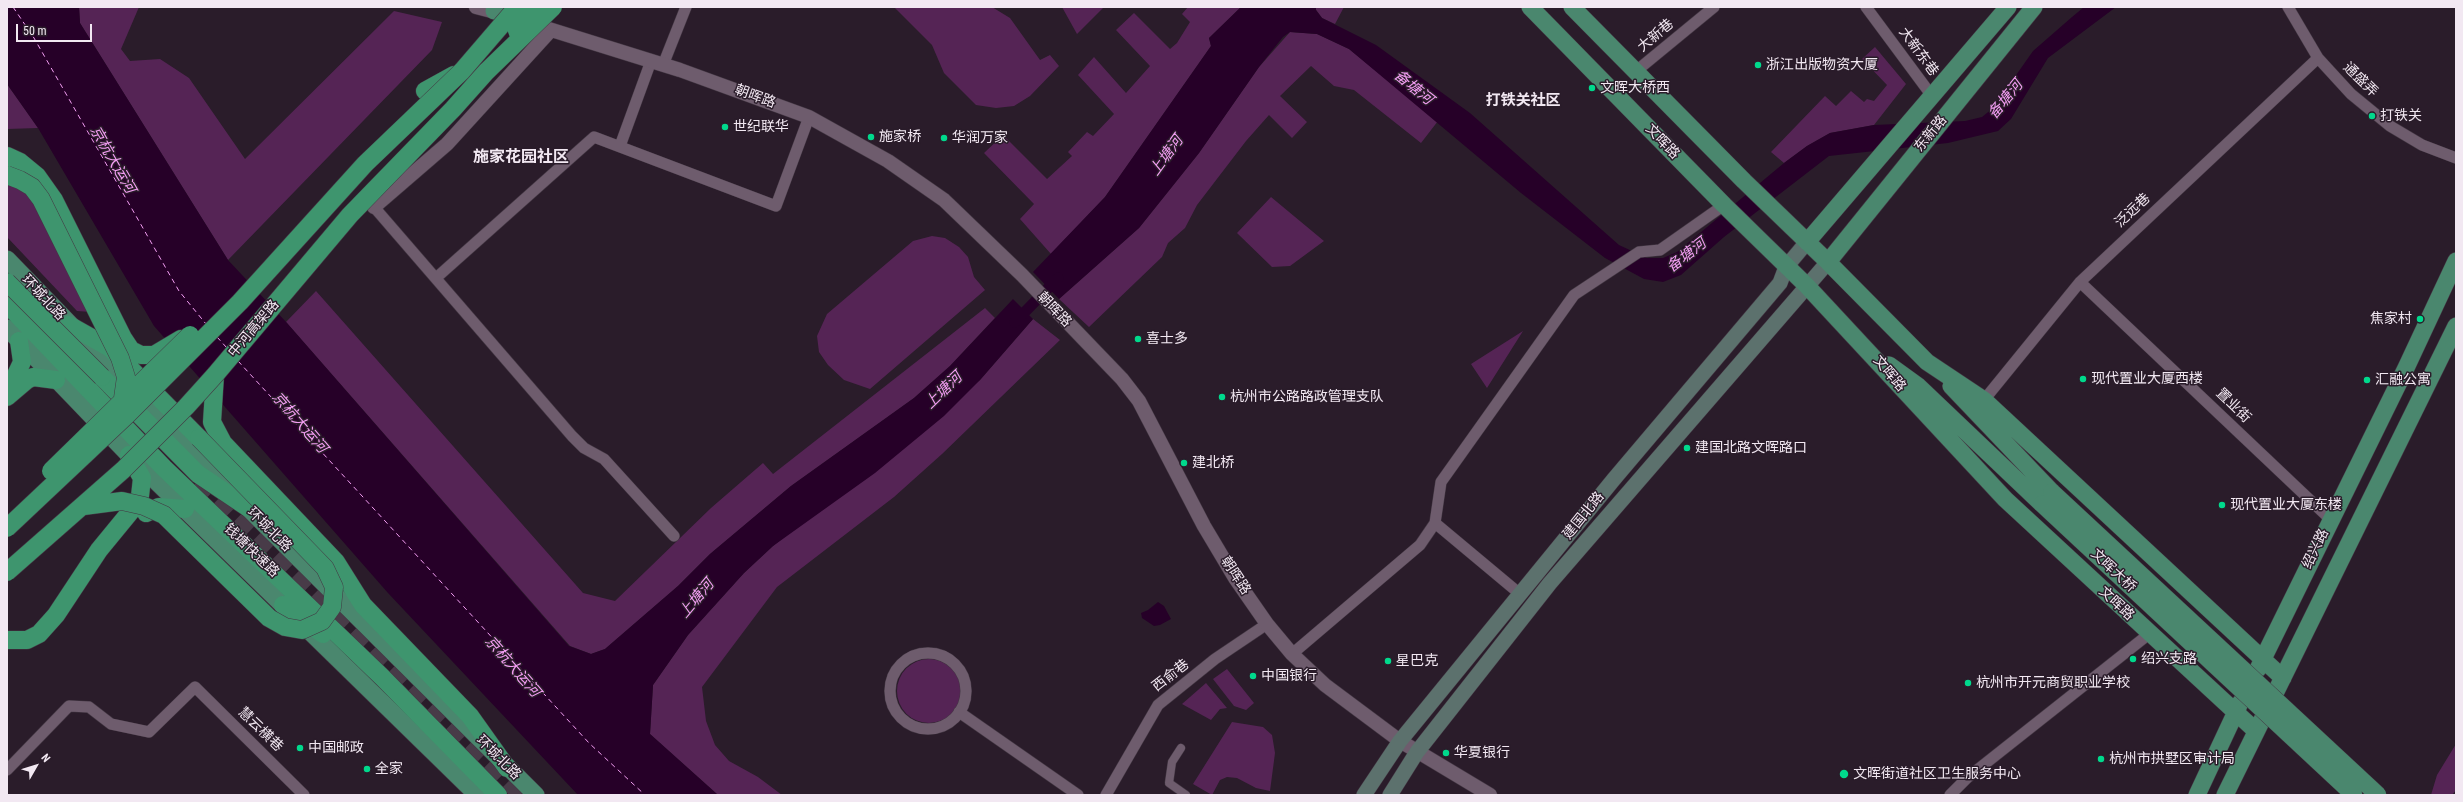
<!DOCTYPE html>
<meta charset="utf-8">
<style>
body{margin:0}
#map{position:relative;width:2463px;height:802px;overflow:hidden;background:#2a1c2a;font-family:"Roboto Condensed",sans-serif}
canvas{display:block}
.frame{position:absolute;inset:0;border:8px solid #f2e8f2;pointer-events:none}
.north{position:absolute;left:16px;top:746px;width:40px;height:40px;-webkit-text-stroke:3px #2a1c2a;paint-order:stroke;rotate:51deg;font-size:11px;font-weight:700;line-height:16px;text-align:center;color:#f2e8f2}
.north::after{content:'';display:block;margin:auto;width:14px;height:18px;background:#f2e8f2;clip-path:polygon(50% 0,100% 100%,50% 72%,0 100%)}
.scale{position:absolute;left:16px;top:24px;width:76px;height:18px;box-sizing:border-box;border:2px solid #f2e8f2;border-top:0;padding-left:5px;font-size:12px;line-height:14px;white-space:nowrap;color:#f2e8f2;-webkit-text-stroke:3px #2a1c2a;paint-order:stroke}
</style>
<div id="map">
<canvas width="2463" height="802"></canvas>
<div class="frame"></div>
<div class="north">N</div>
<div class="scale">50 m</div>
</div>
<script>
const ctx = document.querySelector('canvas').getContext('2d');
ctx.lineJoin = 'round';
function fill(path, color) { ctx.fillStyle = color; ctx.fill(path, 'evenodd'); }
const toPath = rows => new Path2D(rows.map(r => 'M' + r).join(''));
function strokePath(path, color, width, dash) { ctx.strokeStyle = color; ctx.lineWidth = width; ctx.lineCap = dash ? 'butt' : 'round'; ctx.setLineDash(dash || []); ctx.stroke(path); }
function write(font, color, halo, rows, align = 'center') {
  ctx.font = font + ' "Roboto Condensed","Noto Sans SC",sans-serif'; ctx.lineWidth = 3; ctx.setLineDash([]); ctx.textBaseline = 'middle'; ctx.strokeStyle = halo; ctx.fillStyle = color; for (const [text, x, y, turn = 0] of rows) {
    ctx.save(); ctx.translate(x, y); ctx.rotate((+turn || 0) * Math.PI / 180); ctx.textAlign = isNaN(turn) ? turn : align; if (halo) ctx.strokeText(text, 0, 0); ctx.fillText(text, 0, 0); ctx.restore();
  }
}
fill(toPath([
 [79,7,139,7,121,49,130,61,160,59,189,78,245,159,394,11,442,22,432,50,228,260,80,23],
 [894,7,992,7,1010,18,1040,60,1050,55,1059,66,1030,96,1014,106,996,108,976,105,944,73,932,45],
 [1062,7,1104,7,1077,34],
 [1188,7,1241,7,1209,38,1211,46,1105,197,1051,254,1020,219,1034,204,984,153,1003,135,1047,179,1072,156,1068,152,1087,132,1093,136,1114,114,1078,75,1094,57,1126,93,1150,66,1116,30,1134,13,1170,49,1177,43,1190,22,1182,14],
 [1316,7,1344,7,1335,24,1322,18,1316,10],
 [1290,32,1317,34,1349,49,1438,121,1421,143,1354,90,1334,86,1311,66,1280,96,1307,122,1292,138,1269,115,1246,141,1197,205,1185,228,1168,243,1162,257,1089,327,1059,299,1139,228,1199,153,1259,67],
 [1875,47,1906,84,1874,125,1830,133,1807,146,1784,163,1771,152,1825,96,1836,106,1851,91,1864,102,1867,99,1874,101,1887,85,1862,59],
 [7,84,38,128,7,129],
 [7,176,27,190,91,312,77,311,7,237],
 [1271,197,1324,241,1290,266,1272,267,1237,233],
 [932,236,945,238,959,247,968,257,974,277,985,290,870,389,844,380,828,365,819,352,817,336,827,314,913,241],
 [316,291,583,593,615,601,711,508,763,463,773,474,985,308,995,318,950,366,914,398,791,486,710,554,678,586,605,649,591,654,570,646,286,322],
 [1033,319,1060,340,942,454,894,497,777,587,702,687,706,721,715,745,729,761,758,777,782,795,718,795,650,734,653,685,688,635,744,573,773,546,980,380],
 [1523,331,1487,388,1471,364],
 '897 691a32 32 0 1 1 64 0a32 32 0 1 1-64 0Z',
 [1227,669,1254,703,1246,710,1234,706,1213,679],
 [1206,683,1227,708,1220,709,1211,720,1182,704],
 [1232,722,1263,727,1272,735,1275,753,1270,791,1256,788,1237,778,1227,777,1220,780,1212,795,1193,784],
 [2456,744,2456,790,2452,795,2431,795,2437,775]
]), '#552455');
fill(toPath([
 [7,7,79,7,80,23,228,260,287,323,569,646,591,654,605,649,678,586,710,554,791,486,914,398,950,366,1013,299,1033,319,980,380,944,416,875,473,773,546,744,573,688,635,653,685,650,734,718,795,578,795,388,593,154,326,38,128,7,84],
 [1241,7,1316,7,1316,10,1322,18,1376,45,1470,113,1619,245,1647,258,1663,258,1677,252,1784,163,1807,146,1830,133,1874,125,1965,121,1982,117,1993,108,2033,51,2072,17,2084,7,2116,7,2048,58,2011,119,1998,131,1948,143,1829,156,1724,237,1681,275,1663,282,1644,279,1605,258,1521,193,1349,49,1317,34,1290,32,1283,37,1259,67,1199,153,1139,228,1059,299,1033,272,1105,197,1211,46,1209,38],
 [1158,602,1164,606,1171,619,1160,625,1154,626,1142,618,1141,613,1148,610]
]), '#260028');
strokePath(toPath([
 [1015,322,1058,278]
]), '#260028', 11);
strokePath(toPath([
 [13,7,34,38,179,291,206,324],
 [217,337,227,348],
 [238,361,589,743,645,795]
]), '#f39ef3', 1, [5, 4]);
strokePath(toPath([
 [199,480,522,795]
]), '#483b48', 18, [18, 9]);
const pedestrian = toPath([
 [1181,748,1172,762,1169,783,1186,795]
]);
const minor = toPath([
 [1866,7,1932,96],
 [2288,7,2318,58,2351,94,2390,126,2422,145,2456,158],
 [663,65,686,7],
 [1635,72,1714,7],
 [620,146,651,61],
 [374,207,572,436,584,448,604,459,674,536],
 [436,278,594,137,776,206,809,117],
 [2080,282,2330,519],
 [1984,400,2080,282,2318,58],
 [1435,523,1520,594],
 '890 691a38 38 0 1 1 76 0a38 38 0 1 1-76 0Z',
 [1292,654,1420,545,1435,523,1441,482,1574,295,1639,252,1660,250,1724,205],
 [959,712,1078,795],
 [7,770,69,706,89,707,111,724,149,732,195,687,304,795],
 [1106,795,1158,705,1215,659,1267,624],
 [1950,795,1967,778,2149,634]
]);
const tertiary = toPath([
 [476,7,503,14],
 [526,22,680,70,809,117,888,161,944,200,1022,275,1122,379,1139,401,1204,526,1235,578,1267,624,1292,654,1325,685,1400,741,1490,795],
 [374,207,447,144,551,30]
]);
const secondary = toPath([
 [1364,795,1400,741,1614,479,1780,283,1786,267,1807,242],
 [1390,795,1417,752,1550,583,1828,262]
]);
const primary = toPath([
 [1530,7,1724,205,1807,286,2005,499,2256,731],
 [1572,7,1744,181,1828,262,1927,362,1984,400,2283,678],
 [494,11,498,7],
 [1807,242,2008,7],
 [7,259,247,507,536,795],
 [1828,262,2034,7],
 [7,328,129,455,477,795],
 [1889,365,1918,386,2042,504],
 [1951,386,2052,492],
 [2258,669,2406,368,2456,261],
 [2197,795,2240,703],
 [2225,795,2456,326]
]);
const trunk = toPath([
 [425,91,454,75],
 [7,156,20,162,37,176,54,200,123,338,131,350,141,355,154,355,181,339],
 [7,304,164,468,382,677,498,795],
 [69,325,110,348,199,438],
 [215,375,212,422,223,443,336,562,363,605,470,716,507,768],
 [102,377,198,474,247,507],
 [7,388,13,381,22,362,19,341],
 [7,397,27,380,33,377,56,380],
 [146,513,159,507,185,509],
 [283,605,323,634],
 [7,640,27,640,39,634,56,615,99,550,131,511,140,496,142,478,129,455]
]);
strokePath(pedestrian, '#443844', 9);
strokePath(minor, '#443844', 12);
strokePath(tertiary, '#443844', 15);
strokePath(secondary, '#443844', 16);
strokePath(primary, '#443844', 18);
strokePath(trunk, '#443844', 19);
strokePath(pedestrian, '#6e5c6d', 8);
strokePath(minor, '#6e5c6d', 11);
strokePath(tertiary, '#6e5c6d', 14);
strokePath(secondary, '#5c716d', 15);
strokePath(primary, '#4a876e', 17);
strokePath(trunk, '#3e956e', 18);
const primaryBridge = toPath([
 [2052,492,2378,795],
 [2042,504,2354,795]
]);
const trunkBridge = toPath([
 [517,31,534,7],
 [7,175,20,180,32,187,41,199,120,358,126,377,123,398],
 [7,282,102,377],
 [51,471,190,335],
 [84,506,122,501,144,506,164,515,269,618,285,627,302,630,322,621,332,607,334,587,325,568,199,438],
 [7,528,127,415,240,302,365,164,462,71,517,7],
 [7,572,123,470,186,407,215,375,350,215,453,109,486,72,553,7]
]);
strokePath(primaryBridge, '#443844', 18, []);
strokePath(trunkBridge, '#443844', 19, []);
strokePath(primaryBridge, '#4a876e', 17);
strokePath(trunkBridge, '#3e956e', 18);
for (const [x, y, r, color] of [
 [1758,65,4,"#00d98c"],
 [1592,88,4,"#00d98c"],
 [2372,116,4,"#00d98c"],
 [725,127,4,"#00d98c"],
 [871,137,4,"#00d98c"],
 [944,138,4,"#00d98c"],
 [2420,319,4,"#00d98c"],
 [1138,339,4,"#00d98c"],
 [2083,379,4,"#00d98c"],
 [2367,380,4,"#00d98c"],
 [1222,397,4,"#00d98c"],
 [1687,448,4,"#00d98c"],
 [1184,463,4,"#00d98c"],
 [2222,505,4,"#00d98c"],
 [2133,659,4,"#00d98c"],
 [1388,661,4,"#00d98c"],
 [1253,676,4,"#00d98c"],
 [1968,683,4,"#00d98c"],
 [300,748,4,"#00d98c"],
 [1446,753,4,"#00d98c"],
 [2101,759,4,"#00d98c"],
 [367,769,4,"#00d98c"],
 [1844,774,5,"#00d98c"]
]) { const dot = new Path2D(); dot.arc(x, y, r, 0, 2 * Math.PI); ctx.fillStyle = color; ctx.fill(dot); strokePath(dot, '#2a1c2a', 1.5); }
write('14px', '#f2e8f2', '#2a1c2a', [
 ["大新巷",1656,36,-40],
 ["大新东巷",1918,52,54],
 ["通盛弄",2360,80,44],
 ["朝晖路",755,97,20],
 ["东新路",1931,134,-51],
 ["文晖路",1662,142,46],
 ["泛远巷",2133,211,-43],
 ["环城北路",43,298,47],
 ["朝晖路",1054,310,46],
 ["中河高架路",254,329,-50],
 ["文晖路",1889,374,50],
 ["置业街",2233,406,44],
 ["建国北路",1584,516,-51],
 ["环城北路",269,530,45],
 ["绍兴路",2316,549,-64],
 ["钱塘快速路",251,551,44],
 ["文晖大桥",2113,571,43],
 ["朝晖路",1235,576,57],
 ["文晖路",2116,604,43],
 ["西俞巷",1171,676,-38],
 ["慧云横巷",260,730,44],
 ["环城北路",498,758,45]
]);
write('14px', '#f2e8f2', '#2a1c2a', [
 ["浙江出版物资大厦",1766,65],
 ["文晖大桥西",1600,88],
 ["打铁关",2380,116],
 ["世纪联华",733,127],
 ["施家桥",879,137],
 ["华润万家",952,138],
 ["焦家村",2412,319,"right"],
 ["喜士多",1146,339],
 ["现代置业大厦西楼",2091,379],
 ["汇融公寓",2375,380],
 ["杭州市公路路政管理支队",1230,397],
 ["建国北路文晖路口",1695,448],
 ["建北桥",1192,463],
 ["现代置业大厦东楼",2230,505],
 ["绍兴支路",2141,659],
 ["星巴克",1396,661],
 ["中国银行",1261,676],
 ["杭州市开元商贸职业学校",1976,683],
 ["中国邮政",308,748],
 ["华夏银行",1454,753],
 ["杭州市拱墅区审计局",2109,759],
 ["全家",375,769],
 ["文晖街道社区卫生服务中心",1853,774]
], 'left');
write('italic 15px', '#f39ef3', '#2a1c2a', [
 ["备塘河",1413,88,39],
 ["备塘河",2006,100,-51],
 ["上塘河",1167,156,-54],
 ["京杭大运河",112,160,60],
 ["备塘河",1687,256,-38],
 ["上塘河",944,391,-44],
 ["京杭大运河",299,423,49],
 ["上塘河",697,599,-50],
 ["京杭大运河",512,667,49]
]);
write('bold 15px', '#f2e8f2', '#2a1c2a', [
 ["打铁关社区",1523,101]
]);
write('bold 16px', '#f2e8f2', '#2a1c2a', [
 ["施家花园社区",521,158]
]);
</script>
